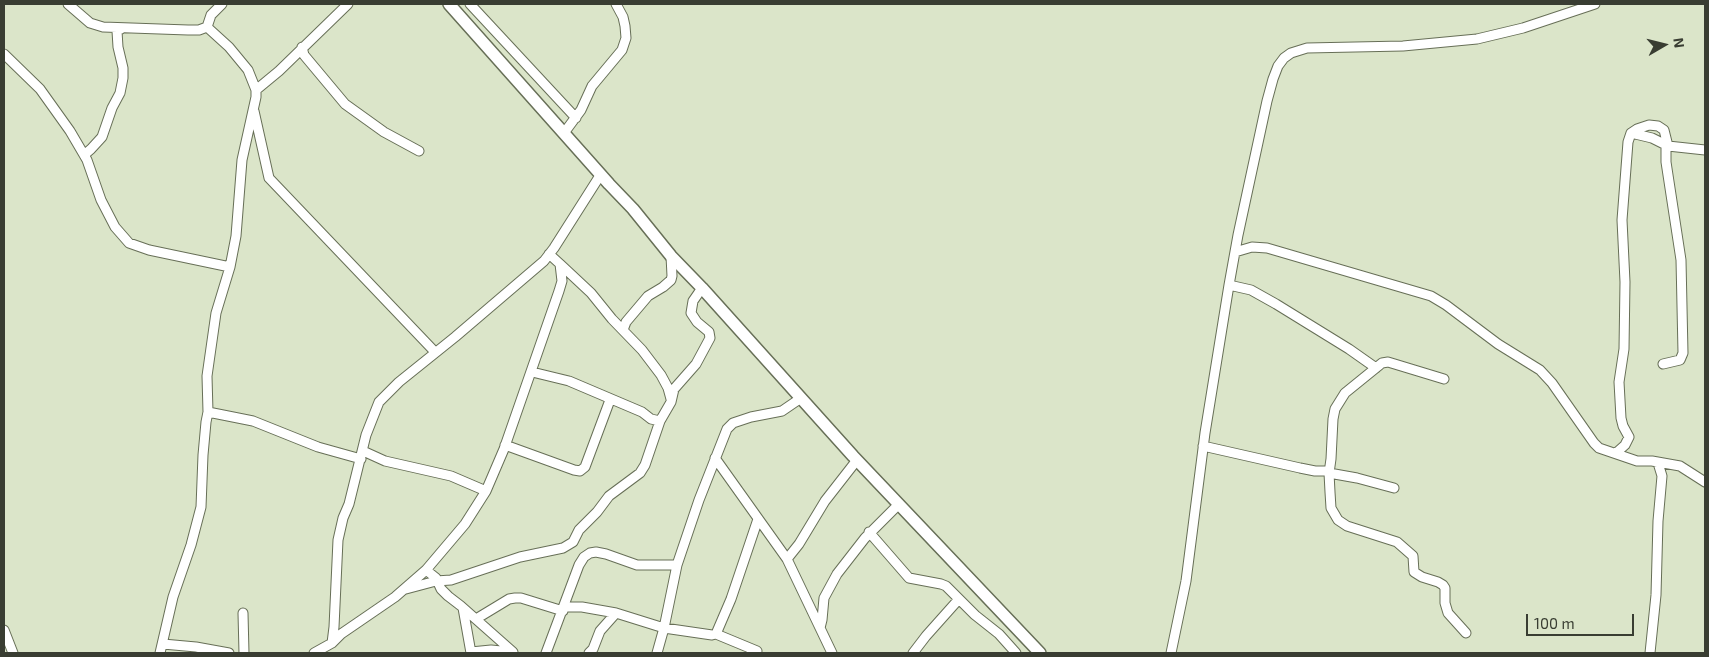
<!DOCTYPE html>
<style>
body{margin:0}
#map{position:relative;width:1709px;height:657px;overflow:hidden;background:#dbe5c9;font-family:"Exo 2",sans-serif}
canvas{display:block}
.frame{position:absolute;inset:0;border:5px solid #393d32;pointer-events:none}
.north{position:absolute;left:1639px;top:20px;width:50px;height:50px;-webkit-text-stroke:4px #dbe5c9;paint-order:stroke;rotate:82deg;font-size:14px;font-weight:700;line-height:20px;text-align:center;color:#393d32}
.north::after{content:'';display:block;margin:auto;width:18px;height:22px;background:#393d32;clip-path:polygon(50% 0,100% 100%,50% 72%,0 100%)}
.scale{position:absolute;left:1526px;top:614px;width:108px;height:22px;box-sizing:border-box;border:2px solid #393d32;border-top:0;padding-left:6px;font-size:15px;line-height:18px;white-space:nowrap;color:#393d32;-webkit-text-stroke:4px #dbe5c9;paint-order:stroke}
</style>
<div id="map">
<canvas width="1709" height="657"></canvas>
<div class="frame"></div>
<div class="north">N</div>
<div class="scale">100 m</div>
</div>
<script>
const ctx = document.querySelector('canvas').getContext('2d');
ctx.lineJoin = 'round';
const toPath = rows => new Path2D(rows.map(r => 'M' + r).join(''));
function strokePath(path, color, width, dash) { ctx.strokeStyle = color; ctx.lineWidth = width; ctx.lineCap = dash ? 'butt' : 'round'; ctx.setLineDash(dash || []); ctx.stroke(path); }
const minor = toPath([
 [68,4,90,23,103,27,188,30,199,30,207,27,211,15,222,4],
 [470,4,576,118],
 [302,47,304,55,345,104,384,132,419,151],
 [4,54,40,89,70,131,87,160,101,200,115,227,129,243,149,250,230,267],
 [256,90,279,71,348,4],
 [254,111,269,178,435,352],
 [564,133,581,110,592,86,622,50,626,38,625,26,623,17,616,4],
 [1631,133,1652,138,1668,146,1705,150],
 [84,155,91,149,102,137,112,108,120,93,123,78,123,68,118,47,117,31,121,29],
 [1235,252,1252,247,1267,248,1431,296,1446,305,1498,344,1540,370,1552,383,1594,443,1599,448,1637,461,1652,461,1680,466,1705,482],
 [560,264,591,293,612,319,642,350,661,375,668,388,671,399],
 [1229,285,1251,290,1276,304,1349,349,1376,368],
 [623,330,626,322,648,296,663,287,671,280,672,276,671,256],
 [1663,364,1680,360,1683,353,1681,260,1666,162,1666,144],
 [532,372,569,381,642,412,651,419,660,421],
 [1444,379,1388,362,1382,363,1345,393,1335,409,1333,419,1331,459,1329,473,1330,492,1331,508,1338,520,1347,526,1397,542,1413,556,1414,572,1422,577,1438,582,1443,585,1445,588,1445,603,1448,613,1466,633],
 [208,412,253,421,318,447,361,459],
 [505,445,574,470,580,471,585,467,610,400],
 [1203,446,1300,468,1315,471,1329,471],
 [363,451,385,461,451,476,486,491],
 [1616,453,1625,445,1629,437,1623,426,1621,418,1619,382,1624,349,1625,282,1622,220,1628,142,1631,133,1637,129,1649,125,1658,126,1664,130,1668,146],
 [715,458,787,559,832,653],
 [1329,473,1357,478,1394,488],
 [869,532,909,578,941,584,946,586,975,615,999,634,1016,653],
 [787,559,799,544,825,501,857,460],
 [426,570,436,578,441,589,448,596,461,606,513,652],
 [406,589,436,581,451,580,520,557,563,548,573,542,579,530,597,512,609,496,640,473,645,465,660,421,671,402,674,389,696,364,710,338,709,332,697,322,691,313,693,301,702,288],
 [564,607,582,607,616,613],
 [463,608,471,653],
 [243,613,244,653],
 [476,619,509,599,515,598,521,598,563,611],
 [820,628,822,620,824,598,837,574,865,538,899,504],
 [4,630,13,653],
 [716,634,757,651],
 [332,643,334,627,338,540,343,518,349,504,366,435,379,402,399,382,455,337,544,261,554,248,601,174],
 [163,644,196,647,229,653],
 [471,652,491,650,512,652],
 [160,653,173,597,191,545,201,507,203,455,206,422,208,412,207,376,216,313,230,267,236,236,242,160,256,97,256,90,248,70,229,47,207,27],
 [314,653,332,643,341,634,395,597,426,570,465,524,486,491,504,449,559,291,562,281,560,264,549,254],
 [546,653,579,565,584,557,590,553,596,552,606,554,637,565,677,565],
 [589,653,593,649,600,631,616,613,664,628,712,635,716,634,731,599,758,519],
 [657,653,664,628,677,565,699,500,727,429,733,423,751,417,782,411,801,398],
 [913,653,926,636,959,599],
 [1171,653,1186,581,1205,433,1229,285,1238,235,1267,101,1273,79,1278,66,1284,58,1291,53,1307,48,1403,46,1477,39,1523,28,1595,4],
 [1650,653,1656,595,1658,521,1662,476,1658,463]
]);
const tertiary = toPath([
 [449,4,609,184,633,209,671,256,702,288,853,456,1040,653]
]);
strokePath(minor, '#676f57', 11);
strokePath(tertiary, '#676f57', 14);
strokePath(minor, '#fff', 9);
strokePath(tertiary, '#fff', 11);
</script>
